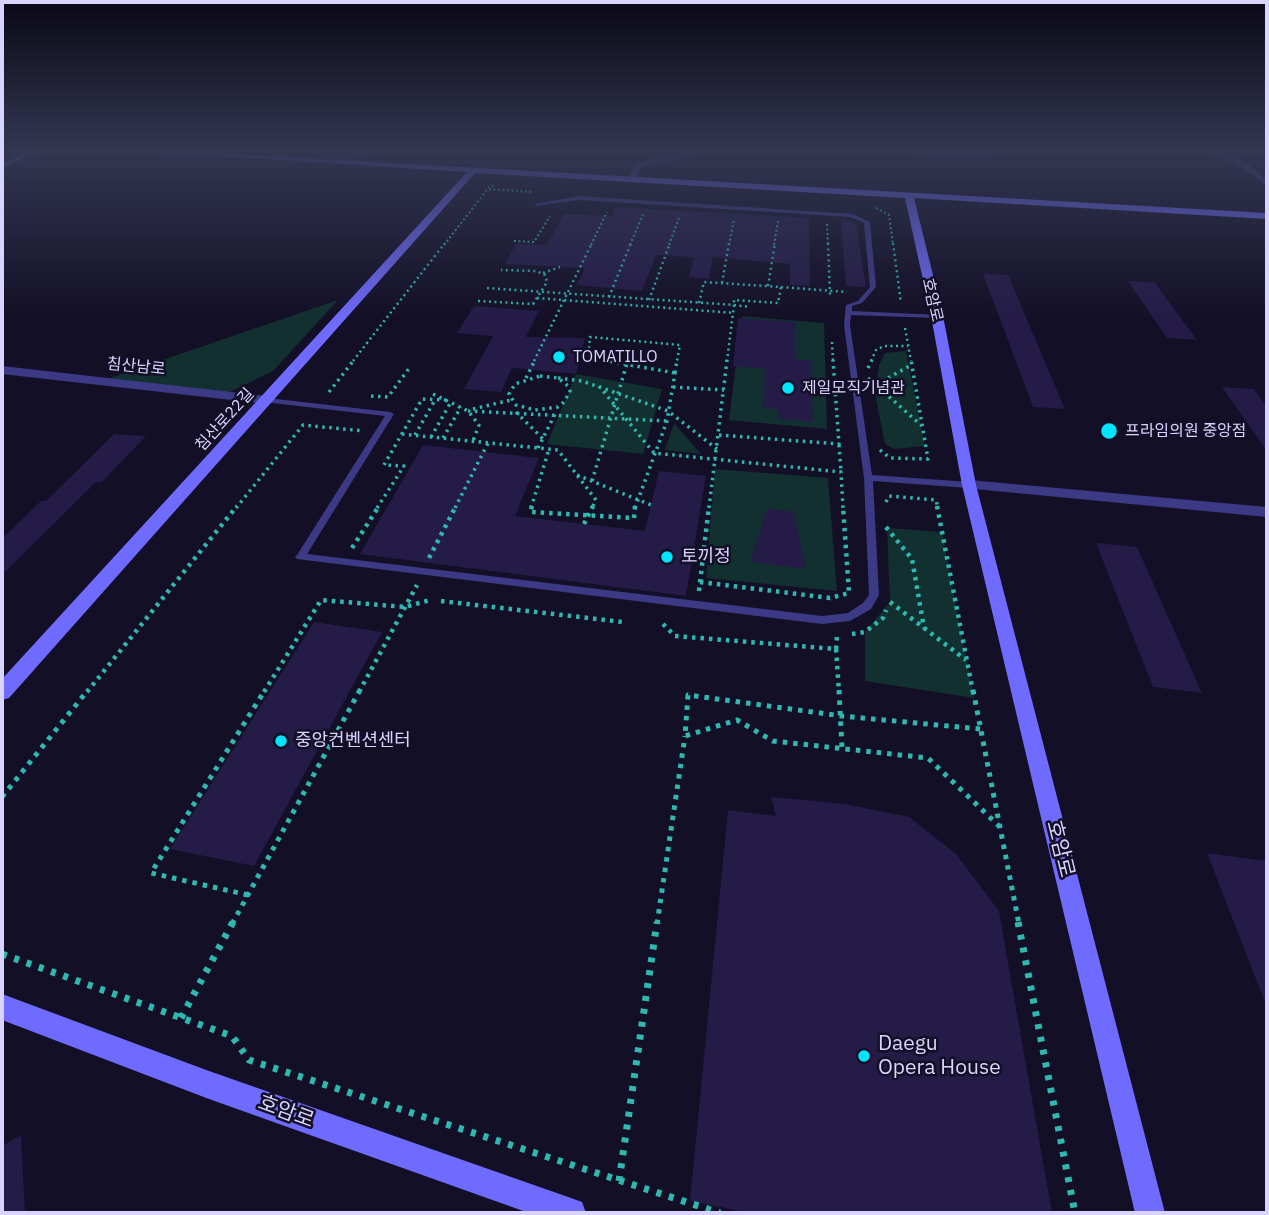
<!DOCTYPE html>
<meta charset="utf-8">
<style>
body{margin:0}
#map{position:relative;width:1269px;height:1215px;overflow:hidden;background:#130f26;font-family:"IBM Plex Sans",sans-serif}
canvas{display:block}
.frame{position:absolute;inset:0;border:4px solid #d9d4ff;pointer-events:none}
</style>
<div id="map">
<canvas width="1269" height="1215"></canvas>
<div class="frame"></div>
</div>
<script>
const ctx = document.querySelector('canvas').getContext('2d');
ctx.lineJoin = 'round';
function fill(path, color) { ctx.fillStyle = color; ctx.fill(path, 'evenodd'); }
const toPath = rows => new Path2D(rows.map(r => 'M' + r).join(''));
function strokePath(path, color, width, dash) { ctx.strokeStyle = color; ctx.lineWidth = width; ctx.lineCap = dash ? 'butt' : 'round'; ctx.setLineDash(dash || []); ctx.stroke(path); }
function write(font, color, halo, rows, align = 'center') {
  ctx.font = font + ' "IBM Plex Sans","Noto Sans KR",sans-serif'; ctx.lineWidth = 5; ctx.setLineDash([]); ctx.textBaseline = 'middle'; ctx.strokeStyle = halo; ctx.fillStyle = color; for (const [text, x, y, turn = 0] of rows) {
    ctx.save(); ctx.translate(x, y); ctx.rotate((+turn || 0) * Math.PI / 180); ctx.textAlign = isNaN(turn) ? turn : align; if (halo) ctx.strokeText(text, 0, 0); ctx.fillText(text, 0, 0); ctx.restore();
  }
}
fill(toPath([
 [338,300,273,371,223,395,101,381],
 [742,316,824,323,827,429,729,420],
 [906,351,925,446,894,449,885,444,875,394,879,365,885,353],
 [576,374,662,389,643,454,547,444],
 [674,423,701,454,665,450],
 [715,469,828,478,837,591,706,578],
 [887,528,942,532,974,698,865,681,865,632,890,602]
]), '#12302f');
fill(toPath([
 [616,207,809,218,810,286,790,285,790,264,713,257,709,279,689,277,694,257,656,255,642,291,577,285,585,268,505,264,516,244,547,245,564,214,612,216],
 [841,219,856,222,866,287,846,286],
 [983,274,1008,275,1065,409,1033,407],
 [1128,281,1155,283,1197,340,1167,338],
 [474,306,539,311,526,337,585,338,576,374,512,368,501,392,464,389,493,336,457,333],
 [738,318,795,322,795,359,811,360,813,422,778,419,778,409,763,408,765,369,733,366],
 [1222,387,1254,389,1267,407,1267,451],
 [114,434,146,436,102,482,96,482,2,575,2,539,41,501,46,501],
 [423,445,539,458,515,516,645,531,659,471,706,476,686,596,360,554],
 [767,508,794,512,806,569,750,562],
 [1096,543,1137,547,1202,693,1153,687],
 [314,622,382,632,254,866,170,849],
 [771,797,845,804,909,817,956,854,999,911,1052,1213,750,1213,690,1201,728,810,776,816],
 [1207,853,1267,861,1267,1005,1266,1005],
 [21,1135,25,1213,2,1213,2,1146]
]), '#241b47');
strokePath(toPath([
 [489,189,533,192],
 [876,208,889,215,893,245],
 [827,224,828,245],
 [514,241,534,242,550,216],
 [444,245,490,186,494,186],
 [591,245,607,212],
 [630,245,643,214],
 [669,245,680,215],
 [729,245,734,219],
 [774,245,778,221]
]), '#2fb8b0', 2, [2, 2.5]);
strokePath(toPath([
 [828,243,830,296],
 [893,243,901,303],
 [543,273,560,267],
 [722,283,729,243],
 [768,286,775,243],
 [781,287,847,292],
 [487,288,734,305,727,361],
 [609,297,631,243],
 [537,298,734,313],
 [649,300,670,243],
 [478,301,533,304,547,282,545,275,536,271,501,270],
 [699,303,704,282,781,287,778,303,734,300,734,305],
 [734,305,750,307],
 [905,328,911,361],
 [832,342,833,361],
 [353,361,445,243],
 [534,361,592,243],
 [612,361,588,357,590,337,680,345,677,361],
 [627,361,629,347],
 [871,361,876,350,884,346,908,346]
]), '#2fb8b0', 2.5, [2, 3.5]);
strokePath(toPath([
 [603,360,675,373],
 [868,368,872,360],
 [675,373,677,360],
 [540,376,558,378,568,386,570,391,564,402,558,407,535,410,516,405,509,394,515,384,540,376],
 [526,378,535,360],
 [558,378,582,381,668,411,717,449],
 [868,378,922,426],
 [876,385,911,365],
 [599,386,654,453,841,472,843,508],
 [673,387,724,390],
 [329,392,354,360],
 [433,394,468,411,479,425,473,441],
 [371,396,388,397,410,367],
 [473,409,511,400],
 [468,411,667,421],
 [516,412,543,439],
 [402,434,558,450,596,500,592,508],
 [415,435,435,400],
 [719,435,839,444,833,360],
 [431,437,451,402],
 [443,438,461,407],
 [839,445,841,472],
 [538,448,555,414],
 [880,450,890,458,928,459,911,360],
 [577,475,651,505],
 [592,481,628,360],
 [886,502,889,496,936,500,938,508],
 [236,508,303,425,364,431],
 [377,508,404,466,384,465,422,399,447,400],
 [455,508,488,443],
 [531,508,549,449],
 [635,508,667,421,675,373],
 [709,508,727,360]
]), '#2fb8b0', 3.5, [2.5, 4.5]);
strokePath(toPath([
 [532,506,530,512,634,518,635,506],
 [937,506,973,692],
 [584,524,593,506],
 [886,527,912,559,924,628],
 [352,548,379,506],
 [429,558,456,506],
 [700,582,830,598,849,593,843,506],
 [699,591,709,506],
 [441,601,623,622],
 [890,602,966,660],
 [663,624,675,636,836,649,837,636,840,635],
 [852,634,865,632,883,618,886,610],
 [836,649,839,692],
 [87,692,237,506],
 [264,692,321,600,405,607,430,600],
 [359,692,417,585]
]), '#2fb8b0', 4.5, [3.5, 5]);
strokePath(toPath([
 [839,690,842,748],
 [973,690,1019,924],
 [980,729,842,716,688,695,685,736,737,720,773,741,928,758,999,826],
 [2,797,88,690],
 [248,895,151,873,265,690],
 [232,924,360,690],
 [657,924,685,736]
]), '#2fb8b0', 5, [4.5, 6]);
strokePath(toPath([
 [1018,922,1075,1213],
 [2,954,232,1036,249,1060,720,1213],
 [181,1018,233,922],
 [619,1181,657,922]
]), '#2fb8b0', 7, [5, 8]);
fill(toPath([
 [579,196,853,214,870,222,876,287,862,303,852,306,852,311,939,315,939,317,937,318,851,315,850,325,872,475,969,482,973,485,969,488,873,481,879,595,871,609,850,621,822,624,297,559,295,557,297,555,385,416,264,402,263,400,267,398,390,412,394,414,307,554,822,616,848,613,863,603,869,595,864,478,844,325,846,305,858,301,870,287,864,223,850,217,579,200,537,206,534,204,579,196]
]), '#3d3a85');
fill(toPath([
 [358,152,369,152,342,164,335,162,358,152],
 [685,152,698,152,641,168,635,182,628,180,635,164,685,152],
 [908,152,964,153,996,152,964,157,908,152],
 [1212,152,1222,152,1247,163,1267,180,1267,186,1241,167,1212,152],
 [2,366,267,396,274,400,267,404,2,374,2,366],
 [969,480,1267,507,1267,517,964,488,964,482,969,480]
]), '#3d3a85');
fill(toPath([
 [27,152,37,152,2,168,2,163,27,152],
 [158,152,200,152,1267,213,1267,219,914,198,943,316,976,485,1165,1213,1135,1213,962,485,931,316,905,198,475,173,9,698,2,700,2,679,467,172,158,152],
 [2,994,209,1071,571,1198,582,1202,586,1213,529,1213,209,1099,2,1020,2,994]
]), '#6f6bff');
const sky = ctx.createLinearGradient(0, 0, 0, 322);
sky.addColorStop(0, '#0a0815');
sky.addColorStop(0.47, '#333752');
sky.addColorStop(1, '#33375200');
ctx.fillStyle = sky;
ctx.fillRect(0, 0, 1269, 322);
for (const [x, y, r, color] of [
 [559,357,7,"#00e5ff"],
 [788,388,7,"#00e5ff"],
 [1109,431,9,"#00e5ff"],
 [667,557,7,"#00e5ff"],
 [281,741,7,"#00e5ff"],
 [864,1056,7,"#00e5ff"]
]) { const dot = new Path2D(); dot.arc(x, y, r, 0, 2 * Math.PI); ctx.fillStyle = color; ctx.fill(dot); strokePath(dot, '#130f26', 2.5); }
write('16px', '#d9d4ff', '#130f26', [
 ["호암로",932,300,77],
 ["침산남로",136,367,6],
 ["침산로22길",225,420,-48]
]);
write('16px', '#d9d4ff', '#130f26', [
 ["TOMATILLO",573,357],
 ["제일모직기념관",802,388],
 ["프라임의원 중앙점",1125,431]
], 'left');
write('18px', '#d9d4ff', '#130f26', [
 ["토끼정",681,557],
 ["중앙컨벤션센터",295,741]
], 'left');
write('21px', '#d9d4ff', '#130f26', [
 ["호암로",1060,849,76],
 ["호암로",286,1112,20]
]);
write('21px', '#d9d4ff', '#130f26', [
 ["Daegu",878,1044],
 ["Opera House",878,1068]
], 'left');
</script>
